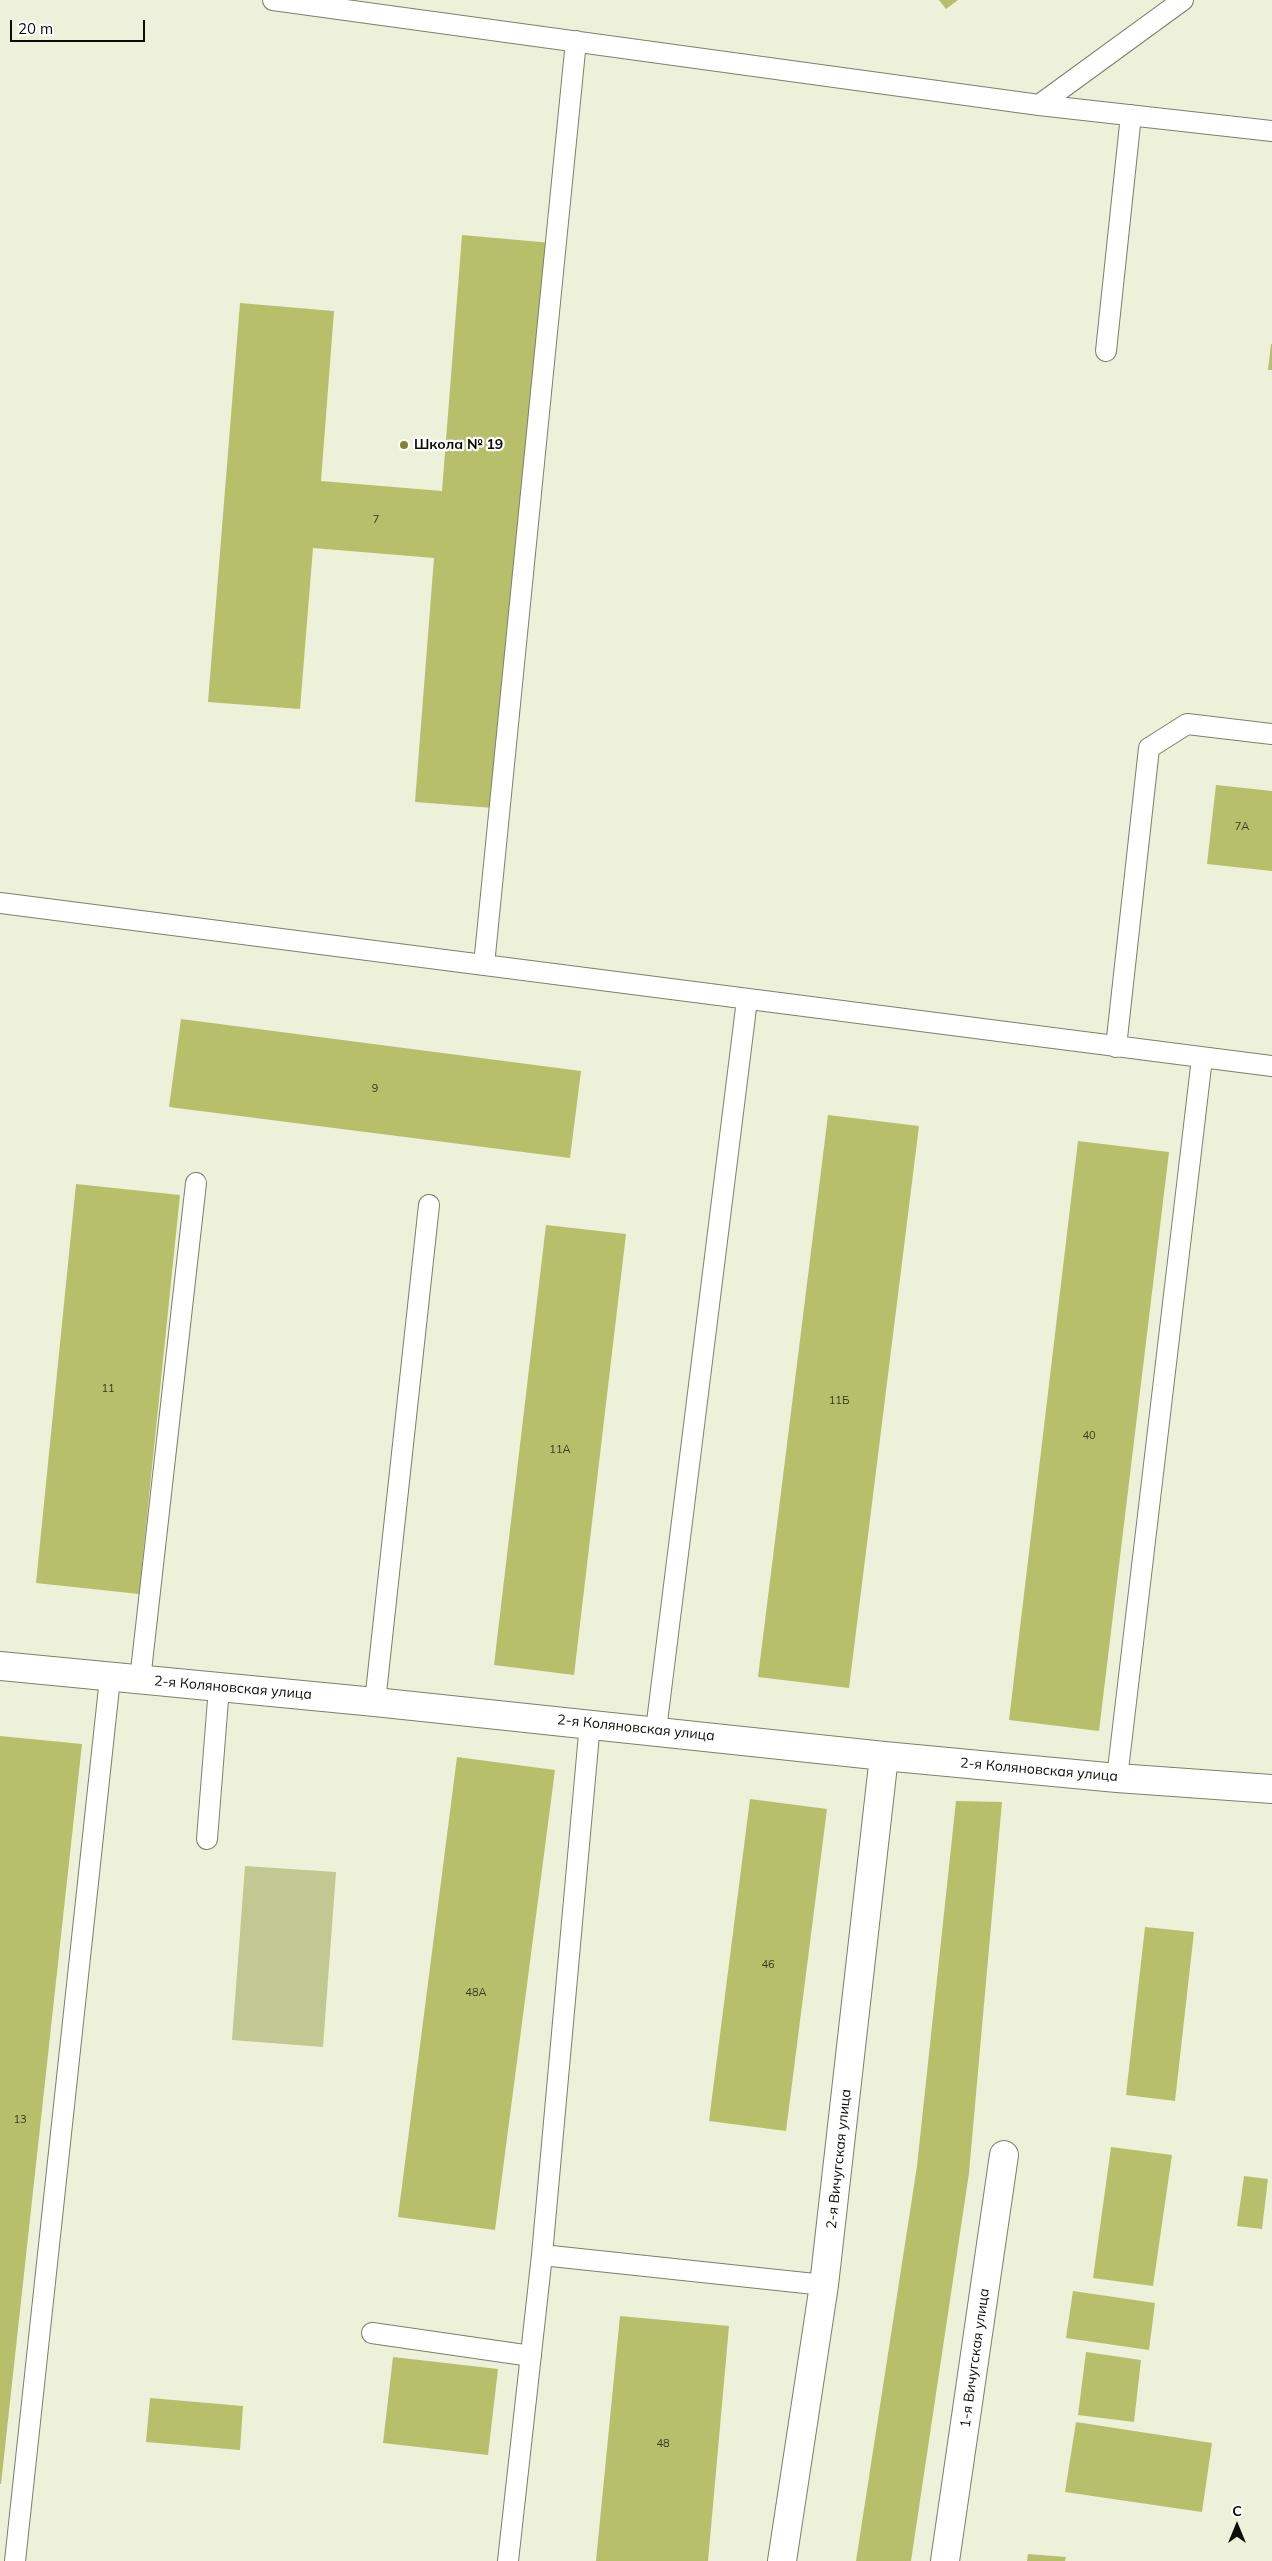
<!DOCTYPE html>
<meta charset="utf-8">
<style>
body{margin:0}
#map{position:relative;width:1272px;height:2561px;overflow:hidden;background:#eef1da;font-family:Mulish,sans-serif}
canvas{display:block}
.north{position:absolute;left:1212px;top:2501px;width:50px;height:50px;-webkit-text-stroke:4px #fff;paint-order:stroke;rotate:0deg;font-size:14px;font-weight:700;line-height:20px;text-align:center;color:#0c0c06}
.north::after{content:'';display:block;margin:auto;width:18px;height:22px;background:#0c0c06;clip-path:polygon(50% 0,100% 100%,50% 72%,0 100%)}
.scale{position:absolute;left:10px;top:20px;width:135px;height:22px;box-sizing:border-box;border:2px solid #0c0c06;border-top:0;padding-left:6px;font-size:15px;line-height:18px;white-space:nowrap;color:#0c0c06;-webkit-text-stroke:4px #fff;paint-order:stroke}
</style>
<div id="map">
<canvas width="1272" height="2561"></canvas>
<div class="north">С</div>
<div class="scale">20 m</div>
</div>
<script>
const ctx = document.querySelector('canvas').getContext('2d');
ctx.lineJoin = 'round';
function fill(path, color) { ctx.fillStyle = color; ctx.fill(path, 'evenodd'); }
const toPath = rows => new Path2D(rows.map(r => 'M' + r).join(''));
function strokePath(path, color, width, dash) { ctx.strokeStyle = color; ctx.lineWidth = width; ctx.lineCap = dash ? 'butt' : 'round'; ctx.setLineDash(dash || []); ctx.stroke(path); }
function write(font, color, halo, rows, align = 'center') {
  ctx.font = font + ' Mulish,sans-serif'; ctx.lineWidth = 4.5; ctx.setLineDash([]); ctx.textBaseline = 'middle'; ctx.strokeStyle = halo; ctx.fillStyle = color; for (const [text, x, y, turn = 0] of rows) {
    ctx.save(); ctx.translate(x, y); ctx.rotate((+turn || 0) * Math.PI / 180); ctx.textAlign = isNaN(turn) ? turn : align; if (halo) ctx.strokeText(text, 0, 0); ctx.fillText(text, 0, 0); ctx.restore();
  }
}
fill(toPath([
 [245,1866,336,1872,323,2047,232,2040]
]), '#c2c892');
fill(toPath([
 [939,0,958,0,946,9],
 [462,235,552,243,507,809,415,802,434,558,313,548,300,709,208,702,240,303,334,311,321,481,442,491],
 [1271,344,1272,344,1272,370,1268,370],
 [1216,785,1272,791,1272,871,1207,864],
 [181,1019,581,1071,570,1158,169,1107],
 [828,1115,919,1126,849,1688,758,1677],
 [1078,1141,1169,1152,1099,1731,1009,1720],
 [76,1184,180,1195,139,1594,36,1583],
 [546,1225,626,1234,574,1675,494,1665],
 [0,1736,82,1744,1,2484,0,2484],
 [457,1757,555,1770,495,2230,398,2217],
 [750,1799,827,1809,786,2131,709,2121],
 [956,1801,1002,1802,969,2173,911,2561,856,2561,917,2166],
 [1145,1927,1194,1932,1175,2101,1126,2095],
 [1111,2147,1172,2155,1153,2286,1093,2278],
 [1244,2176,1268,2179,1262,2229,1237,2226],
 [1073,2291,1155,2303,1149,2350,1066,2338],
 [620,2316,729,2326,708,2561,596,2561],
 [1086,2352,1141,2360,1134,2422,1078,2415],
 [393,2357,498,2369,488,2455,383,2443],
 [150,2398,243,2406,240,2450,146,2442],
 [1076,2422,1212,2443,1202,2512,1065,2492],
 [1028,2554,1066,2557,1065,2561,1027,2561]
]), '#b7bf6b');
const lane = toPath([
 [273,0,1039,105,1272,131],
 [1039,105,1183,0],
 [1106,351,1131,115],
 [0,903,1272,1066],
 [484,965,576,41],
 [1116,1047,1149,748,1187,724,1272,734],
 [140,1680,196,1183],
 [375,1702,429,1205],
 [656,1730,747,1000],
 [1117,1778,1202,1058],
 [207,1839,219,1687],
 [542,2255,824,2285],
 [372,2333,531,2356],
 [15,2561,110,1678],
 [508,2561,542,2255,590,1723]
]);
const street = toPath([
 [0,1666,375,1702,884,1756,1117,1778,1272,1789],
 [782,2561,824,2285,884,1756],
 [945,2561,1004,2155]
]);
strokePath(lane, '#7c7f6a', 22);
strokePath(street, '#7c7f6a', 30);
strokePath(lane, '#fff', 20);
strokePath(street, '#fff', 28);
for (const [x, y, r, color] of [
 [404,445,5,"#7e8430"]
]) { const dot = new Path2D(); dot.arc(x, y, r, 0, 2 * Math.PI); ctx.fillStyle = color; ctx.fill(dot); strokePath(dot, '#fff', 2); }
write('11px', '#37391f', null, [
 ["7",376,520],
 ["7А",1242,827],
 ["9",375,1089],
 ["11",108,1389],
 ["11Б",839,1401],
 ["40",1089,1436],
 ["11А",560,1450],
 ["46",768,1965],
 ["48А",476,1993],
 ["13",20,2120],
 ["48",663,2444]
]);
write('bold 14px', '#0c0c06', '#fff', [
 ["Школа № 19",414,445]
], 'left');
write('14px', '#0c0c06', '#fff', [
 ["2-я Коляновская улица",233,1688,5],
 ["2-я Коляновская улица",636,1728,6],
 ["2-я Коляновская улица",1039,1770,5],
 ["2-я Вичугская улица",839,2159,-84],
 ["1-я Вичугская улица",975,2358,-82]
]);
</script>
